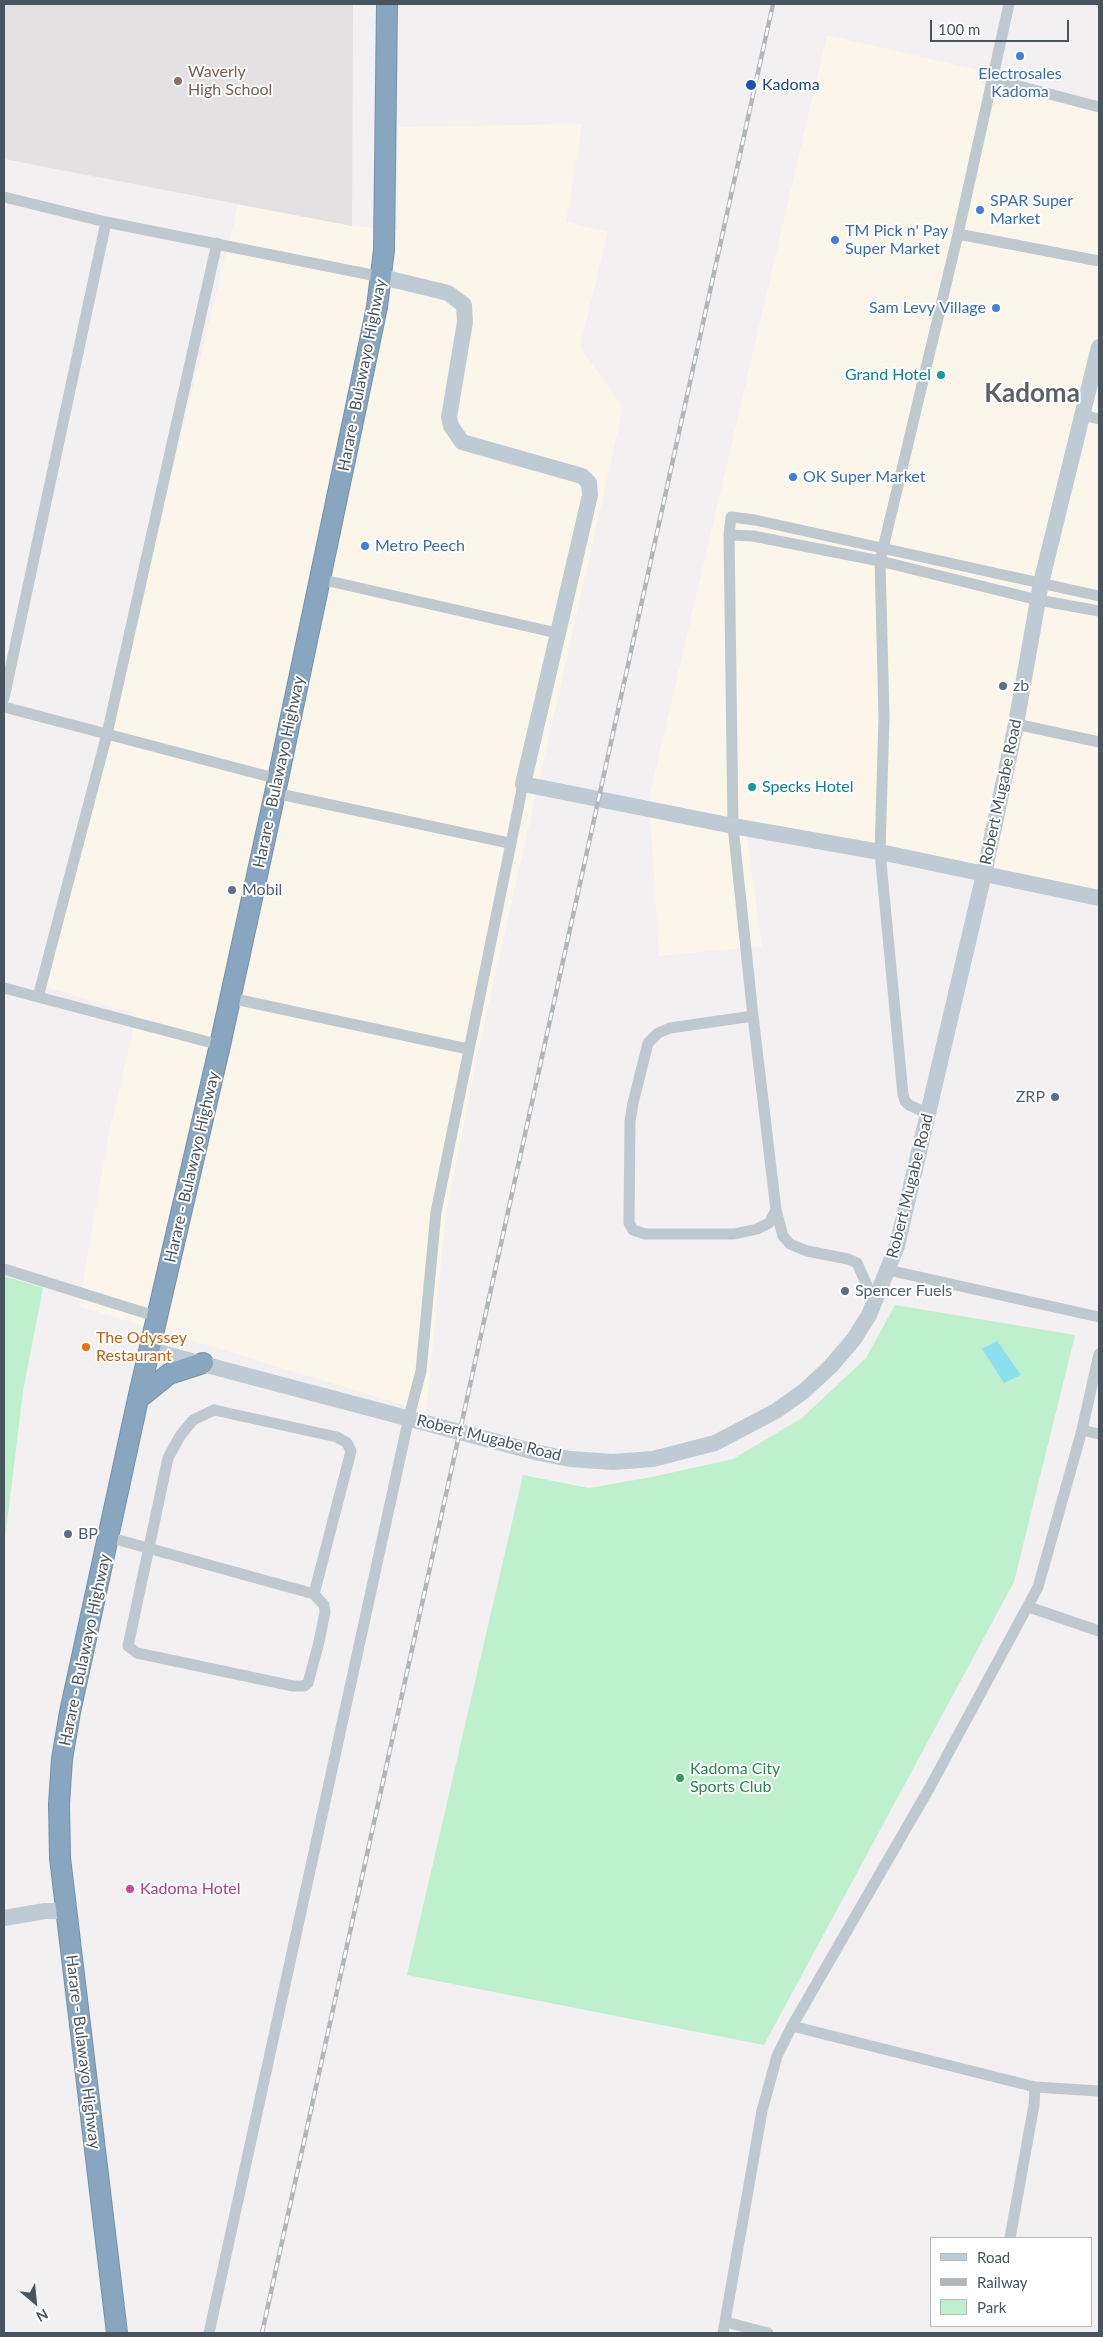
<!DOCTYPE html>
<style>
body{margin:0}
#map{position:relative;width:1103px;height:2337px;overflow:hidden;background:#f2f0f0;font-family:Lato,sans-serif}
canvas{display:block}
.frame{position:absolute;inset:0;border:5px solid #48555e;pointer-events:none}
.legend{position:absolute;left:930px;top:2237px;width:162px;height:90px;box-sizing:border-box;background:#fff;border:1px solid #b6bbbf;margin:0;padding:6px 9px;list-style:none;font-size:15px;color:#48555e}
.legend li{display:flex;align-items:center;gap:10px;height:25px}
.legend b{width:25px;border:1px solid #b6bbbf}
.north{position:absolute;left:10px;top:2277px;width:50px;height:50px;-webkit-text-stroke:4px #fff;paint-order:stroke;rotate:152deg;font-size:14px;font-weight:700;line-height:20px;text-align:center;color:#48555e}
.north::after{content:'';display:block;margin:auto;width:18px;height:22px;background:#48555e;clip-path:polygon(50% 0,100% 100%,50% 72%,0 100%)}
.scale{position:absolute;left:930px;top:20px;width:139px;height:22px;box-sizing:border-box;border:2px solid #48555e;border-top:0;padding-left:6px;font-size:15px;line-height:18px;white-space:nowrap;color:#48555e;-webkit-text-stroke:4px #fff;paint-order:stroke}
</style>
<div id="map">
<canvas width="1103" height="2337"></canvas>
<div class="frame"></div>
<ul class="legend">
<li><b style="height:6px;background:#becad4"></b>Road</li>
<li><b style="height:6px;background:#b2b6ba"></b>Railway</li>
<li><b style="height:14px;background:#bff0ce"></b>Park</li>
</ul>
<div class="north">N</div>
<div class="scale">100 m</div>
</div>
<script>
const ctx = document.querySelector('canvas').getContext('2d');
ctx.lineJoin = 'round';
function fill(path, color) { ctx.fillStyle = color; ctx.fill(path, 'evenodd'); }
const toPath = rows => new Path2D(rows.map(r => 'M' + r).join(''));
function strokePath(path, color, width, dash) { ctx.strokeStyle = color; ctx.lineWidth = width; ctx.lineCap = dash ? 'butt' : 'round'; ctx.setLineDash(dash || []); ctx.stroke(path); }
function write(font, color, halo, rows, align = 'center') {
  ctx.font = font + ' Lato,sans-serif'; ctx.lineWidth = 4; ctx.setLineDash([]); ctx.textBaseline = 'middle'; ctx.strokeStyle = halo; ctx.fillStyle = color; for (const [text, x, y, turn = 0] of rows) {
    ctx.save(); ctx.translate(x, y); ctx.rotate((+turn || 0) * Math.PI / 180); ctx.textAlign = isNaN(turn) ? turn : align; if (halo) ctx.strokeText(text, 0, 0); ctx.fillText(text, 0, 0); ctx.restore();
  }
}
fill(toPath([
 [827,35,982,71,981,83,1099,111,1099,891,745,824,762,946,659,956,649,798],
 [582,124,566,222,608,232,580,347,623,408,479,1047,446,1213,426,1412,79,1306,108,1137,137,1014,45,987,238,205,352,226,398,230,398,127]
]), '#fcf6ea');
fill(toPath([
 [4,4,353,4,352,226,4,159]
]), '#e3e1e2');
fill(toPath([
 [4,1276,43,1288,23,1391,4,1548],
 [895,1305,1075,1335,1014,1582,764,2045,407,1975,523,1475,589,1488,652,1477,733,1459,802,1418,866,1358]
]), '#bff0ce');
fill(toPath([
 [997,1341,1021,1375,1004,1383,982,1349]
]), '#8cdfed');
const highway = toPath([
 [138,1399,169,1374,203,1363],
 [117,2333,60,1858,59,1804,62,1759,70,1712,138,1399,220,1045,275,793,377,307,384,250,387,4]
]);
strokePath(highway, '#7391aa', 22);
strokePath(toPath([
 [992,79,1099,107],
 [4,197,106,222,382,277],
 [958,234,1099,261],
 [1083,415,1099,419],
 [729,535,753,536,880,561,1038,600,1099,611],
 [320,579,557,633],
 [4,698,106,222],
 [4,707,278,779],
 [1016,724,1099,742],
 [275,793,509,843],
 [4,988,220,1045],
 [38,997,107,734,217,243],
 [230,998,468,1049],
 [753,1016,670,1028,658,1033,648,1043,633,1103,630,1121,629,1223,633,1230,645,1234,734,1234,757,1229,769,1223,776,1210,753,1016,733,826,729,535,731,517,755,520,1099,596],
 [929,1114,909,1105,905,1101,903,1095,880,852,884,717,880,561,958,234,1009,4],
 [776,1210,783,1236,790,1244,807,1251,848,1259,857,1263,870,1292,881,1287],
 [4,1269,158,1317],
 [888,1270,1099,1317],
 [214,1410,337,1437,347,1443,351,1451,314,1594,324,1605,325,1612,319,1642,308,1683,304,1686,293,1686,137,1653,128,1646,168,1458,180,1436,193,1420,214,1410],
 [1082,1430,1099,1434],
 [108,1537,314,1594],
 [1029,1607,1099,1631],
 [792,2026,1035,2087,1034,2105,1010,2238],
 [1035,2087,1099,2091],
 [726,2322,768,2333],
 [209,2333,409,1417,421,1371,436,1212,523,784],
 [723,2333,762,2111,777,2056,792,2026,930,1787,1038,1587,1082,1430,1099,1354]
]), '#bec8cf', 11);
strokePath(toPath([
 [382,277,448,293,464,305,465,322,449,417,451,426,462,442,582,476,589,483,590,495,523,784,733,826,880,852,1099,898],
 [150,1350,539,1453,570,1459,613,1462,653,1459,715,1443,776,1411,804,1391,831,1366,854,1339,869,1315,897,1246,984,874,1016,724,1041,583,1099,347],
 [4,1918,45,1911,66,1911]
]), '#becad4', 16);
strokePath(highway, '#88a6bf', 20);
const rail = toPath([
 [262,2333,773,4]
]);
strokePath(rail, '#b2b6ba', 4.5);
strokePath(rail, '#fff', 2.5, [8]);
for (const [x, y, r, color] of [
 [1020,56,5,"#3f7fe0"],
 [178,81,5,"#8d6e63"],
 [751,85,6,"#1a4fb4"],
 [980,210,5,"#3f7fe0"],
 [835,240,5,"#3f7fe0"],
 [996,308,5,"#3f7fe0"],
 [941,375,5,"#0f9aa8"],
 [793,477,5,"#3f7fe0"],
 [365,546,5,"#3f7fe0"],
 [1003,686,5,"#5c6f8a"],
 [752,787,5,"#0f9aa8"],
 [232,890,5,"#5c6f8a"],
 [1055,1097,5,"#5c6f8a"],
 [845,1291,5,"#5c6f8a"],
 [86,1347,5,"#e8710a"],
 [68,1534,5,"#5c6f8a"],
 [680,1778,5,"#2e9e5b"],
 [130,1889,5,"#d1479c"]
]) { const dot = new Path2D(); dot.arc(x, y, r, 0, 2 * Math.PI); ctx.fillStyle = color; ctx.fill(dot); strokePath(dot, '#fff', 2); }
write('16px', '#785e54', '#fff', [
 ["Waverly",188,72],
 ["High School",188,90]
], 'left');
write('16px', '#366cbe', '#fff', [
 ["Electrosales",1020,74,"center"],
 ["Kadoma",1020,92,"center"],
 ["SPAR Super",990,201],
 ["Market",990,219],
 ["TM Pick n' Pay",845,231],
 ["Super Market",845,249],
 ["Sam Levy Village",986,308,"right"],
 ["OK Super Market",803,477],
 ["Metro Peech",375,546]
], 'left');
write('16px', '#164399', '#fff', [
 ["Kadoma",762,85]
], 'left');
write('16px', '#48555e', '#fff', [
 ["Harare - Bulawayo Highway",362,375,-79],
 ["Harare - Bulawayo Highway",279,772,-78],
 ["Robert Mugabe Road",1001,792,-78],
 ["Harare - Bulawayo Highway",192,1167,-77],
 ["Robert Mugabe Road",910,1186,-76],
 ["Robert Mugabe Road",489,1438,14],
 ["Harare - Bulawayo Highway",85,1650,-78],
 ["Harare - Bulawayo Highway",83,2052,83]
]);
write('16px', '#0d838f', '#fff', [
 ["Grand Hotel",931,375],
 ["Specks Hotel",762,787,"left"]
], 'right');
write('16px', '#4e5e75', '#fff', [
 ["zb",1013,686],
 ["Mobil",242,890],
 ["ZRP",1045,1097,"right"],
 ["Spencer Fuels",855,1291],
 ["BP",78,1534]
], 'left');
write('16px', '#c56008', '#fff', [
 ["The Odyssey",96,1338],
 ["Restaurant",96,1356]
], 'left');
write('16px', '#27864d', '#fff', [
 ["Kadoma City",690,1769],
 ["Sports Club",690,1787]
], 'left');
write('16px', '#b23c85', '#fff', [
 ["Kadoma Hotel",140,1889]
], 'left');
write('bold 26px', '#5c6165', '#fff', [
 ["Kadoma",1032,394]
]);
</script>
